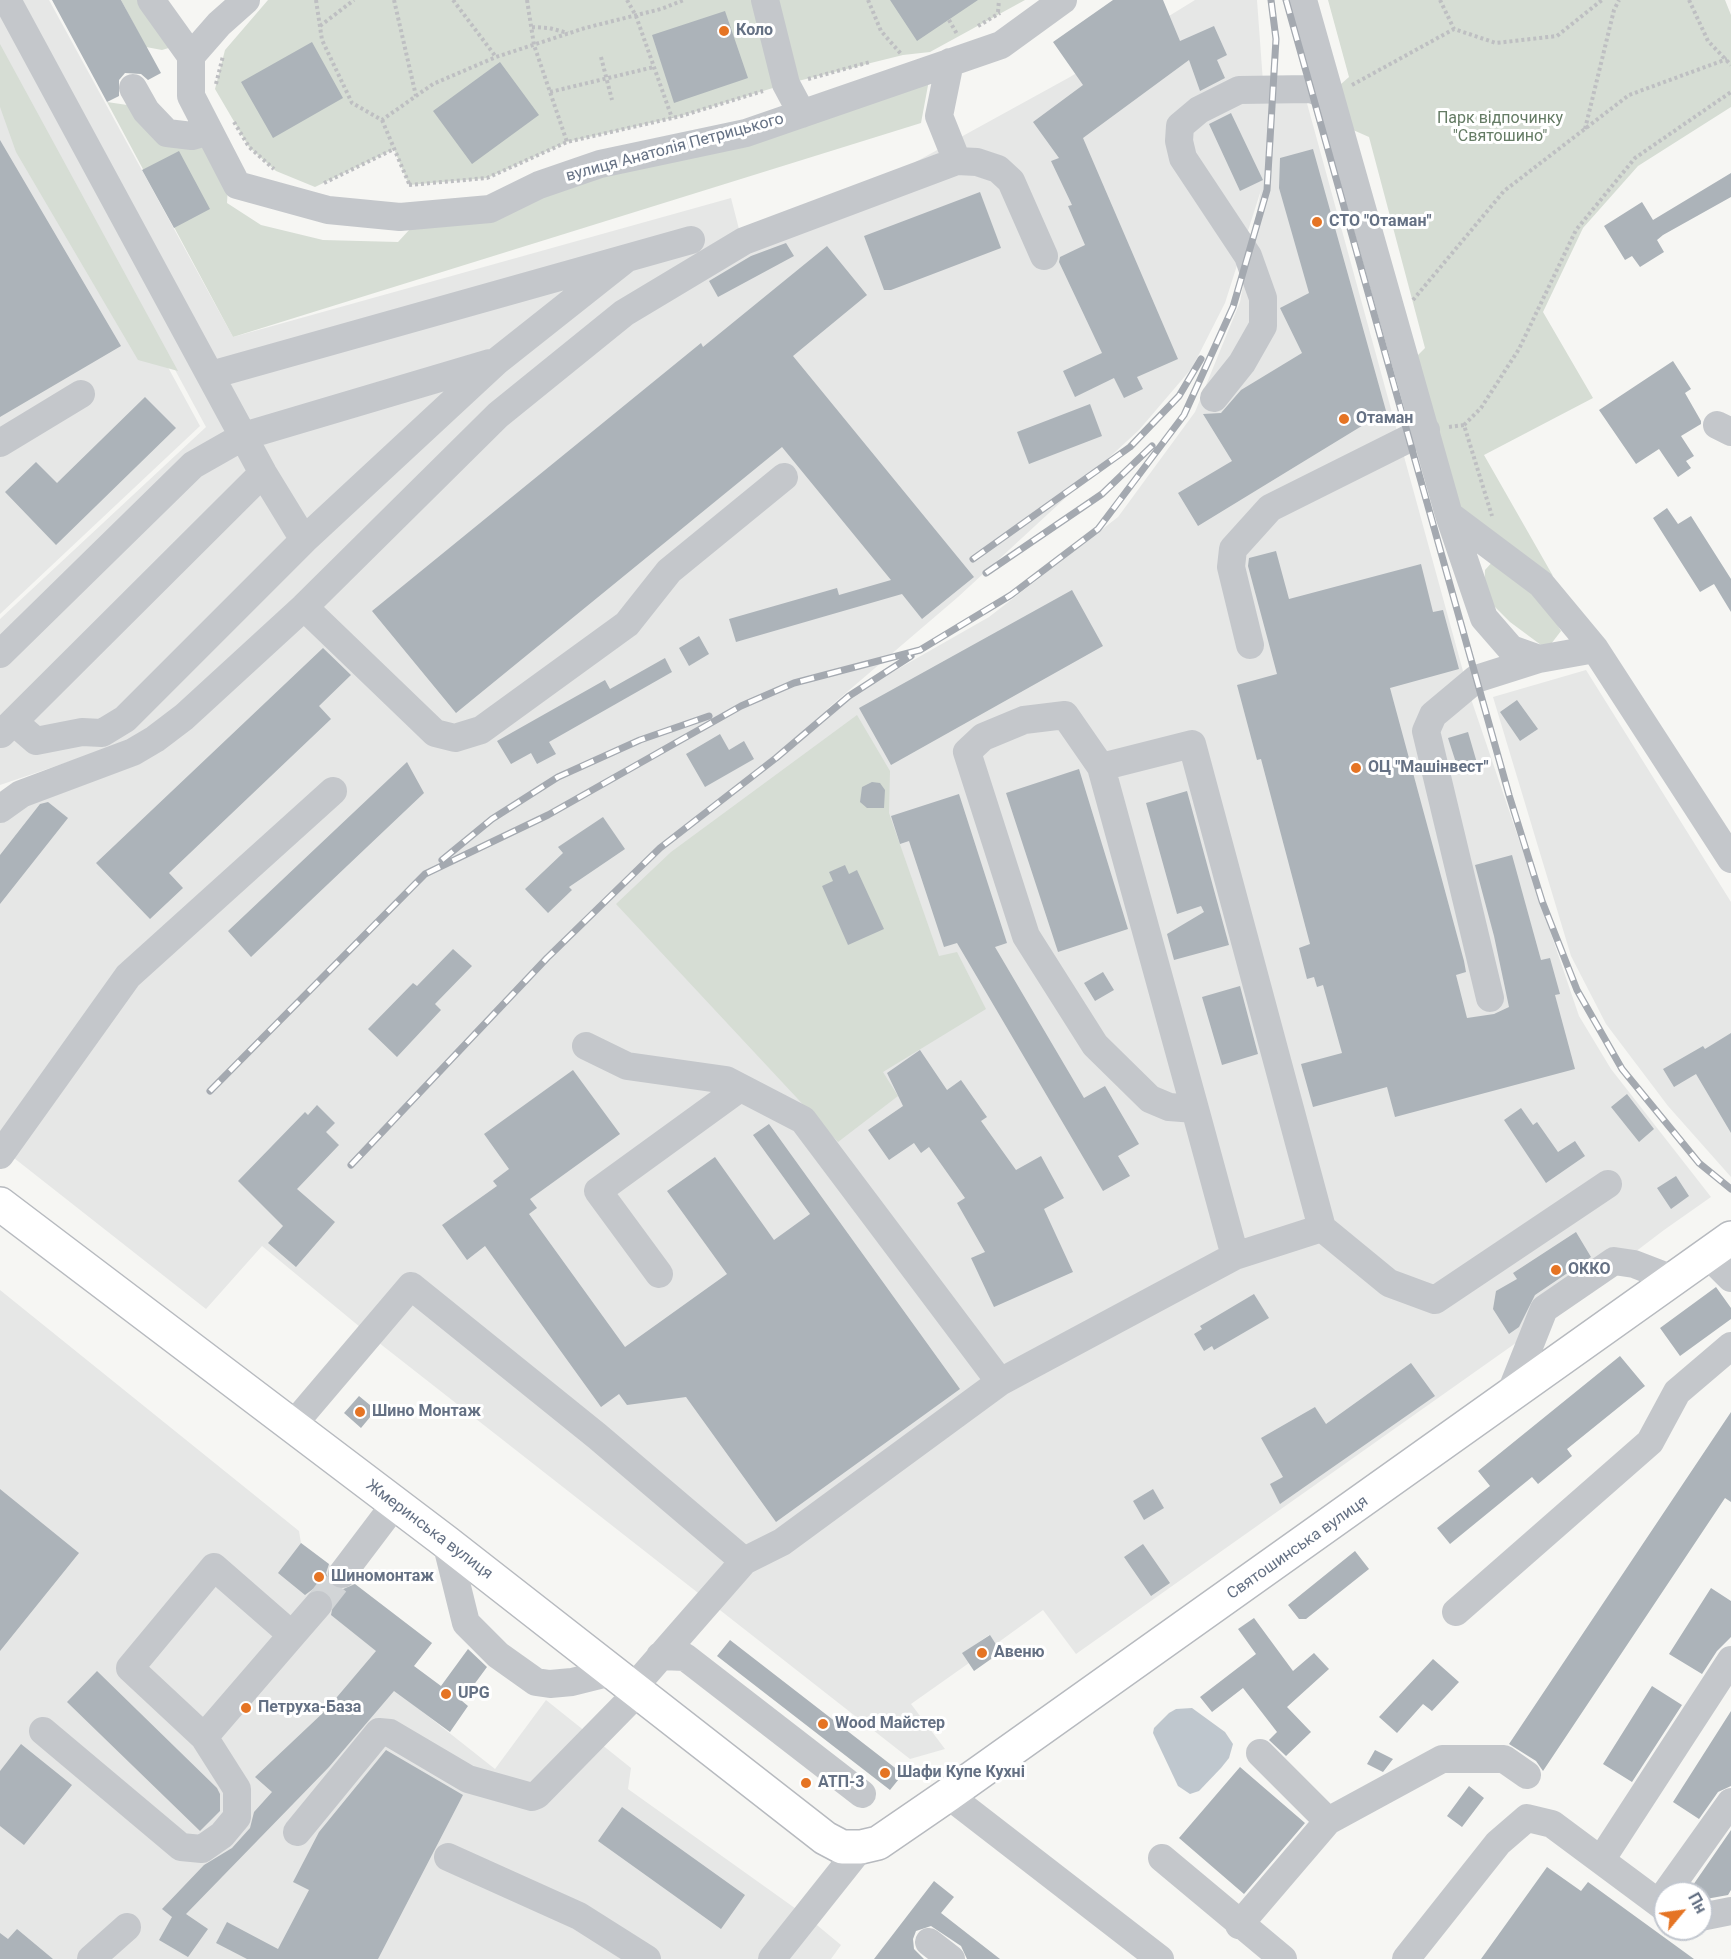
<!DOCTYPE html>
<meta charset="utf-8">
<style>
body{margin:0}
#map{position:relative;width:1731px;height:1959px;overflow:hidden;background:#f6f6f3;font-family:Roboto,sans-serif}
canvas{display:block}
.north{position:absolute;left:1653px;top:1881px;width:60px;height:60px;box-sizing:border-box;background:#fff;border:2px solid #c1c6ce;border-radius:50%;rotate:61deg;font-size:16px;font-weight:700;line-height:24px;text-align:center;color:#657184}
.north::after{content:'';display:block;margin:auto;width:21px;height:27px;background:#e57424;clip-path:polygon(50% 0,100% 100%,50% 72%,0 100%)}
</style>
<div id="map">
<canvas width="1731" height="1959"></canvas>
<div class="north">Пн</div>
</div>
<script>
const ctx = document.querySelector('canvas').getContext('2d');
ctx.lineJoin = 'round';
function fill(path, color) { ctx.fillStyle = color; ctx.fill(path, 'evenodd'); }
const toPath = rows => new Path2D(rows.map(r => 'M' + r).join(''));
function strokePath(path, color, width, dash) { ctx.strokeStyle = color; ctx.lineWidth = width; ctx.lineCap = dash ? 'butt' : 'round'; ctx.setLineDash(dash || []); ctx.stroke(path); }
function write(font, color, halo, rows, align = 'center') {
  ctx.font = font + ' Roboto,sans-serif'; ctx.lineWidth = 6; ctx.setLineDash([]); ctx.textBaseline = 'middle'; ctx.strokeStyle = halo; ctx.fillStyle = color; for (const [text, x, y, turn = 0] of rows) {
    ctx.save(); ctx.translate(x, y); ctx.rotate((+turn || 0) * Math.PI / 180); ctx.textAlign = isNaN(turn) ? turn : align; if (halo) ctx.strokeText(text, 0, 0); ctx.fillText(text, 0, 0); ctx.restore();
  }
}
fill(toPath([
 [0,0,49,0,233,337,731,198,740,233,620,308,151,734,0,785,0,619,206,427,0,47],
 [1195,0,1257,0,1264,96,1305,96,1469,693,1579,1016,1611,1069,1711,1197,1664,1230,1513,1345,1076,1654,1043,1610,996,1644,989,1635,963,1653,969,1663,911,1704,945,1749,910,1759,383,1346,262,1246,206,1309,0,1147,0,819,186,731,501,424,630,319,1070,77],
 [1261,190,1240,302,1195,412,1118,517,989,617,826,710,958,597,1139,430,1192,368,1225,303],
 [0,59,200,426,0,614],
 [1586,670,1731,902,1731,1177,1668,1106,1606,1024,1571,956,1493,697],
 [0,1290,299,1531,301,1543,432,1643,395,1690,495,1769,546,1700,631,1768,628,1789,806,1916,841,1945,831,1959,0,1959]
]), '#e6e7e6');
fill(toPath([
 [121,0,147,0,182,44,162,50,146,47],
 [268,0,1025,0,930,52,903,55,786,84,681,116,567,142,487,178,409,185,394,149,315,187,276,171,249,147,215,89,225,50],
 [1328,0,1725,0,1731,15,1731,107,1638,166,1583,228,1543,312,1593,398,1484,455,1553,576,1502,545,1453,500,1412,361,1425,348,1369,137,1344,126,1333,91,1349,77],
 [0,44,178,371,138,360,16,152,0,107],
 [929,80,921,123,233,337,107,102,134,106,203,142,228,186,227,203,261,225,323,240,398,242,422,216,550,190],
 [1494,560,1541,597,1561,631,1551,644,1541,645,1510,622,1484,596,1485,570],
 [857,715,890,771,889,813,939,956,957,952,986,1009,883,1072,898,1096,838,1142,616,904,671,852]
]), '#d6ddd4');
fill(toPath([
 [1192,1708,1225,1732,1233,1744,1229,1758,1221,1768,1199,1791,1190,1794,1178,1786,1153,1733,1154,1728,1169,1713,1176,1709]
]), '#bfc7ce');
fill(toPath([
 [52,0,121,0,161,73,148,80,141,74,125,73,119,80,119,96,107,102],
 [890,0,978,0,917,41],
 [1113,0,1163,0,1180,41,1214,26,1227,55,1217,60,1225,78,1200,91,1189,60,1083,138,1178,359,1137,377,1143,389,1124,398,1114,378,1075,397,1063,371,1102,353,1059,262,1060,257,1085,245,1068,206,1072,205,1051,161,1059,158,1033,122,1083,85,1053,42],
 [725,11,748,78,674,103,652,35],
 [312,42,343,98,273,138,241,82],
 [500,62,539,115,472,164,433,111],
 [1231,113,1263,180,1240,191,1209,124],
 [0,140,121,346,0,417],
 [1313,149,1388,418,1365,424,1198,526,1178,493,1232,461,1203,414,1221,413,1241,390,1302,353,1280,308,1309,293,1279,188,1280,158],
 [179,151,210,209,174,228,142,170],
 [1731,173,1731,197,1663,235,1657,240,1664,252,1640,267,1632,256,1625,260,1604,226,1642,202,1653,220],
 [980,192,1001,248,891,290,884,290,864,236],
 [786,243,794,256,718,297,709,281,751,256],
 [827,246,867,295,793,356,974,577,922,619,902,594,736,642,729,619,837,588,839,595,891,580,782,447,456,713,372,611,701,343,703,347],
 [1673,361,1691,389,1685,393,1701,421,1701,424,1681,436,1694,456,1686,461,1691,468,1678,477,1659,449,1636,464,1599,410],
 [145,397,176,428,56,545,5,492,36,462,57,483],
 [1090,404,1102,436,1029,464,1017,432],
 [1667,508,1678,524,1691,516,1731,579,1731,612,1714,584,1700,592,1653,518],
 [1276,551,1289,599,1421,564,1433,612,1443,610,1459,669,1390,688,1464,961,1466,972,1456,975,1467,1018,1494,1014,1509,1007,1494,936,1475,865,1512,855,1541,960,1550,958,1560,994,1555,995,1575,1069,1395,1117,1387,1087,1313,1107,1301,1064,1342,1053,1323,985,1317,987,1314,977,1307,979,1299,948,1310,944,1261,759,1257,760,1237,685,1277,674,1248,566,1249,558],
 [1072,590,1103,646,891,765,859,708],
 [699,636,709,654,689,666,679,648],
 [323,648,351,675,319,706,331,719,169,873,183,888,150,919,96,863],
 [665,658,672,672,549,742,556,754,537,764,531,753,511,764,497,741,605,680,610,689],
 [1517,700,1538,729,1520,741,1500,712],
 [1468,732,1477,763,1458,769,1448,738],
 [720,734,729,750,744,741,754,759,705,787,686,754],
 [407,762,424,793,251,957,228,931],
 [1079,769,1128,929,1058,952,1006,793],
 [872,782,880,783,885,790,884,808,867,808,860,802,862,787],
 [1187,791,1229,945,1174,960,1167,934,1204,912,1201,906,1177,914,1146,803],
 [959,794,1007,943,995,947,1084,1098,1105,1086,1139,1144,1118,1156,1130,1176,1103,1191,957,943,944,947,909,841,900,844,891,816],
 [48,802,68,818,0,904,0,855,40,804],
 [603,817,625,849,569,887,572,890,548,913,525,889,563,853,558,847],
 [845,865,849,874,857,870,884,929,848,945,822,886,833,881,829,872],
 [453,949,472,966,435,1004,441,1010,397,1057,368,1029,413,983,417,986],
 [1103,972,1114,990,1095,1001,1084,983],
 [1240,986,1258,1054,1222,1065,1202,997],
 [1731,1033,1731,1133,1696,1074,1674,1087,1663,1069,1703,1046,1705,1049],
 [920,1050,947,1090,961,1080,987,1117,981,1121,1016,1170,1041,1156,1064,1198,1044,1209,1073,1272,994,1307,971,1258,985,1252,957,1203,965,1198,929,1147,921,1153,914,1143,889,1160,868,1130,903,1106,887,1073],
 [573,1070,620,1134,530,1199,537,1208,529,1214,625,1347,727,1274,667,1191,715,1157,774,1240,810,1214,753,1135,769,1124,960,1389,776,1522,686,1397,627,1405,619,1394,601,1407,485,1246,467,1260,442,1225,497,1186,493,1181,509,1169,484,1134],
 [1627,1094,1654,1129,1639,1142,1611,1107],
 [317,1105,335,1123,326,1132,339,1145,297,1189,335,1222,296,1267,268,1243,283,1226,238,1181,305,1112,308,1115],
 [1521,1108,1533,1125,1537,1122,1558,1152,1575,1141,1585,1156,1546,1183,1504,1120],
 [1676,1176,1689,1196,1671,1209,1657,1188],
 [1576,1232,1591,1257,1535,1295,1519,1327,1509,1334,1493,1309,1496,1291,1517,1279,1513,1273],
 [1716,1287,1731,1308,1731,1319,1680,1356,1660,1328],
 [1254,1294,1269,1318,1214,1350,1212,1346,1204,1351,1194,1334,1202,1329,1200,1326],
 [1620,1356,1645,1386,1567,1449,1572,1456,1538,1484,1532,1477,1450,1544,1437,1528,1490,1486,1478,1471],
 [1411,1363,1435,1396,1280,1504,1270,1484,1283,1477,1261,1438,1315,1407,1326,1424],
 [359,1396,376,1410,361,1428,344,1413],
 [1731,1412,1731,1502,1725,1498,1543,1771,1536,1761,1509,1744],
 [0,1489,79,1553,0,1651],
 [1153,1489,1164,1508,1144,1520,1133,1501],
 [301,1543,329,1564,326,1573,332,1587,341,1590,355,1584,432,1643,414,1666,441,1686,468,1649,487,1667,462,1701,468,1706,450,1732,394,1691,329,1767,186,1914,208,1929,188,1957,159,1940,172,1917,162,1909,204,1865,232,1848,250,1828,254,1812,272,1792,255,1777,326,1710,376,1651,331,1615,334,1600,328,1592,313,1589,305,1595,278,1573],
 [1143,1544,1170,1583,1151,1596,1124,1557],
 [1355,1551,1369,1569,1306,1619,1299,1619,1288,1605],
 [1711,1588,1731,1601,1731,1637,1717,1651,1702,1674,1669,1654],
 [1254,1618,1293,1671,1314,1653,1329,1669,1287,1707,1311,1732,1286,1756,1269,1740,1277,1732,1243,1688,1212,1712,1200,1697,1256,1654,1238,1629],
 [990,1635,1001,1652,974,1671,962,1653],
 [730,1640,903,1774,890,1790,717,1656],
 [1433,1659,1459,1682,1432,1711,1423,1704,1397,1733,1379,1717],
 [97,1671,217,1788,220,1794,220,1811,200,1831,67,1702],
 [1652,1686,1682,1705,1632,1782,1603,1764],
 [1731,1711,1731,1786,1718,1792,1699,1819,1673,1802],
 [21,1744,72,1785,24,1845,0,1826,0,1771],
 [386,1750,463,1795,378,1959,247,1959,216,1943,227,1922,278,1949,309,1890,293,1882,319,1832],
 [1375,1750,1393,1759,1383,1772,1367,1764],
 [1240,1767,1305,1823,1244,1894,1179,1838],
 [1469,1786,1484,1798,1462,1827,1447,1816],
 [622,1807,745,1895,721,1929,598,1841],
 [1731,1830,1731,1890,1728,1895,1706,1899,1691,1888],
 [1547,1867,1581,1891,1588,1882,1694,1959,1481,1959],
 [934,1881,954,1897,941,1913,1000,1959,967,1959,961,1946,931,1926,916,1931,913,1939,914,1949,924,1959,874,1959],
 [17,1929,53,1959,0,1959,0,1933,8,1939]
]), '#acb3b9');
strokePath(toPath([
 [318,1605,342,1574]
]), '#d2d5d7', 28, [28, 14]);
const major = toPath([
 [0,1204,446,1542,825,1838,842,1847,861,1847,878,1843,948,1795,1731,1238]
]);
strokePath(major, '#b7babf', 36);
strokePath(toPath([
 [316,0,322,40,352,103,382,120,433,84,496,57,585,28,661,9,684,0],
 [394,0,416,96],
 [453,0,496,57],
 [527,0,534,45,567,142],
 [627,0,636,16,672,118],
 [868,0,881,31,902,55],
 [1440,0,1454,29,1496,43,1557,36,1602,0],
 [1689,0,1708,41,1731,65],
 [998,12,999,0],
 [949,20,957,34],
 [320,26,354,0],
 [978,26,1000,13],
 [532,27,549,28,568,33],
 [601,57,612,100],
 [808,79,870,62],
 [216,84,223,56],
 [1352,85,1454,29],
 [550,92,654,67],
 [382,120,410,186],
 [234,122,249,147,274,169],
 [1585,129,1614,10,1619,0],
 [324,183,394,149],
 [409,185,487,178,567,142,681,116,763,91],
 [1413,300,1504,191,1629,95,1727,59],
 [1464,425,1481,408,1519,349,1576,230,1635,158,1731,92],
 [1449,427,1464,425,1492,516]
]), '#bebfc2', 4, [3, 3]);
strokePath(toPath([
 [7,0,263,473,304,540],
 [151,0,191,56],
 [246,0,219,24,191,56,191,96,237,185,328,210,400,217,490,209,539,185,600,164,746,133,1001,45,1063,0],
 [765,0,786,84,802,114],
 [1303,0,1449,515,1484,618,1511,649,1539,659,1595,649],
 [950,62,939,116,957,161],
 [133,88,146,111,167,133,192,136,209,131],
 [211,375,691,240],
 [1214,398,1242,363,1263,326,1263,298,1248,256,1183,158,1179,141,1180,126,1199,110,1239,90,1311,89,1330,96],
 [1717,425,1731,432],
 [0,443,81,394],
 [1449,515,1541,584,1595,649,1731,859],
 [304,607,435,733,455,738,481,730,627,624,669,571,784,477],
 [1250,645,1231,567,1233,549,1270,508,1426,430],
 [0,654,193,465,244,436,490,363],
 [14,722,36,741,82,732,102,733,125,719,304,540,497,361,627,258],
 [1,734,263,473],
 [1101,767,1192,744,1322,1228],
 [0,809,21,794,133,752,155,739,184,717,304,607,498,415,624,313,744,241,957,161,977,162,998,169,1011,181,1044,256],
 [1490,998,1426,731,1433,715,1476,679,1539,659],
 [586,1046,627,1066,726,1080,803,1120,1000,1382],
 [1195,1109,1169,1107,1150,1099,1095,1045,1026,936,967,752,983,737,1024,720,1065,715,1101,767,1195,1109,1235,1256],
 [0,1155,128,976,333,791],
 [1708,1255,1731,1278],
 [659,1274,598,1191,740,1088],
 [1509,1397,1544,1309,1614,1261,1634,1264,1673,1279],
 [292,1426,411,1286,597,1436,744,1561],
 [446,1542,466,1623,498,1655,536,1682,550,1684,572,1682,612,1672],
 [342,1574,395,1504],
 [1456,1612,1650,1442,1677,1392,1731,1346],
 [292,1635,214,1567,130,1668,204,1737,292,1635,318,1605],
 [660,1656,685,1657,862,1794],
 [633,1688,744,1561,782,1542,1000,1382,1235,1256,1322,1228,1389,1283,1435,1300,1608,1184],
 [43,1731,181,1847,202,1849,222,1835,237,1817,237,1789,204,1737],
 [1260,1753,1328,1821],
 [948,1795,1160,1959],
 [297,1832,379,1732,390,1733,468,1779,532,1797,537,1795,638,1692],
 [448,1857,579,1916,647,1959],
 [1162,1858,1283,1959],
 [1601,1860,1731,1660],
 [1666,1893,1731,1802],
 [1701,1917,1731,1911],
 [1239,1925,1328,1821,1442,1759,1504,1759,1527,1775],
 [929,1942,951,1959],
 [91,1959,127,1927],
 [772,1959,861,1847],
 [1406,1959,1498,1843,1527,1818,1552,1824,1665,1908]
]), '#c4c7cb', 28);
strokePath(major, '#fff', 33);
const rail = toPath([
 [1286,0,1509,795,1542,901,1577,990,1622,1069,1699,1163,1731,1189],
 [973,559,1130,447,1179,396,1201,359],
 [986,573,1102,494,1152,446],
 [442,860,492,819,558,777,640,740,709,716],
 [210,1091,425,874,548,815,741,706,794,683,920,650,1011,595,1098,529,1184,415,1233,307,1267,190,1276,39,1271,0],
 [351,1165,547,958,660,848,776,758,849,696,911,656]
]);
strokePath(rail, '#a4a9b0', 7);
strokePath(rail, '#fff', 4.5, [14]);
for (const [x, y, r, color] of [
 [724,31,6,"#e57424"],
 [1317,222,6,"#e57424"],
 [1344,419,6,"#e57424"],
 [1356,768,6,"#e57424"],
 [1556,1270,6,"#e57424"],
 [360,1412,6,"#e57424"],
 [319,1577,6,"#e57424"],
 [982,1653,6,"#e57424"],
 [446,1694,6,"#e57424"],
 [246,1708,6,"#e57424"],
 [823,1724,6,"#e57424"],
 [885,1773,6,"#e57424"],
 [806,1783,6,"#e57424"]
]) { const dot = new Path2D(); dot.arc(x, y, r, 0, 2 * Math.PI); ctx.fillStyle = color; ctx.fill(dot); strokePath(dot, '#fff', 2); }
write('bold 16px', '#657184', '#fff', [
 ["Коло",736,31],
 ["СТО \"Отаман\"",1329,222],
 ["Отаман",1356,419],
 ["ОЦ \"Машінвест\"",1368,768],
 ["ОККО",1568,1270],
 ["Шино Монтаж",372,1412],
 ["Шиномонтаж",331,1577],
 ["Авеню",994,1653],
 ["UPG",458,1694],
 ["Петруха-База",258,1708],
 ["Wood Майстер",835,1724],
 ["Шафи Купе Кухні",897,1773],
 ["АТП-3",818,1783]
], 'left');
write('16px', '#647b64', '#fff', [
 ["Парк відпочинку",1500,119],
 ["\"Святошино\"",1500,137]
]);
write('16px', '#657184', '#fff', [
 ["вулиця Анатолія Петрицького",675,148,-15],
 ["Жмеринська вулиця",429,1530,37],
 ["Святошинська вулиця",1298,1548,-35]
]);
</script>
